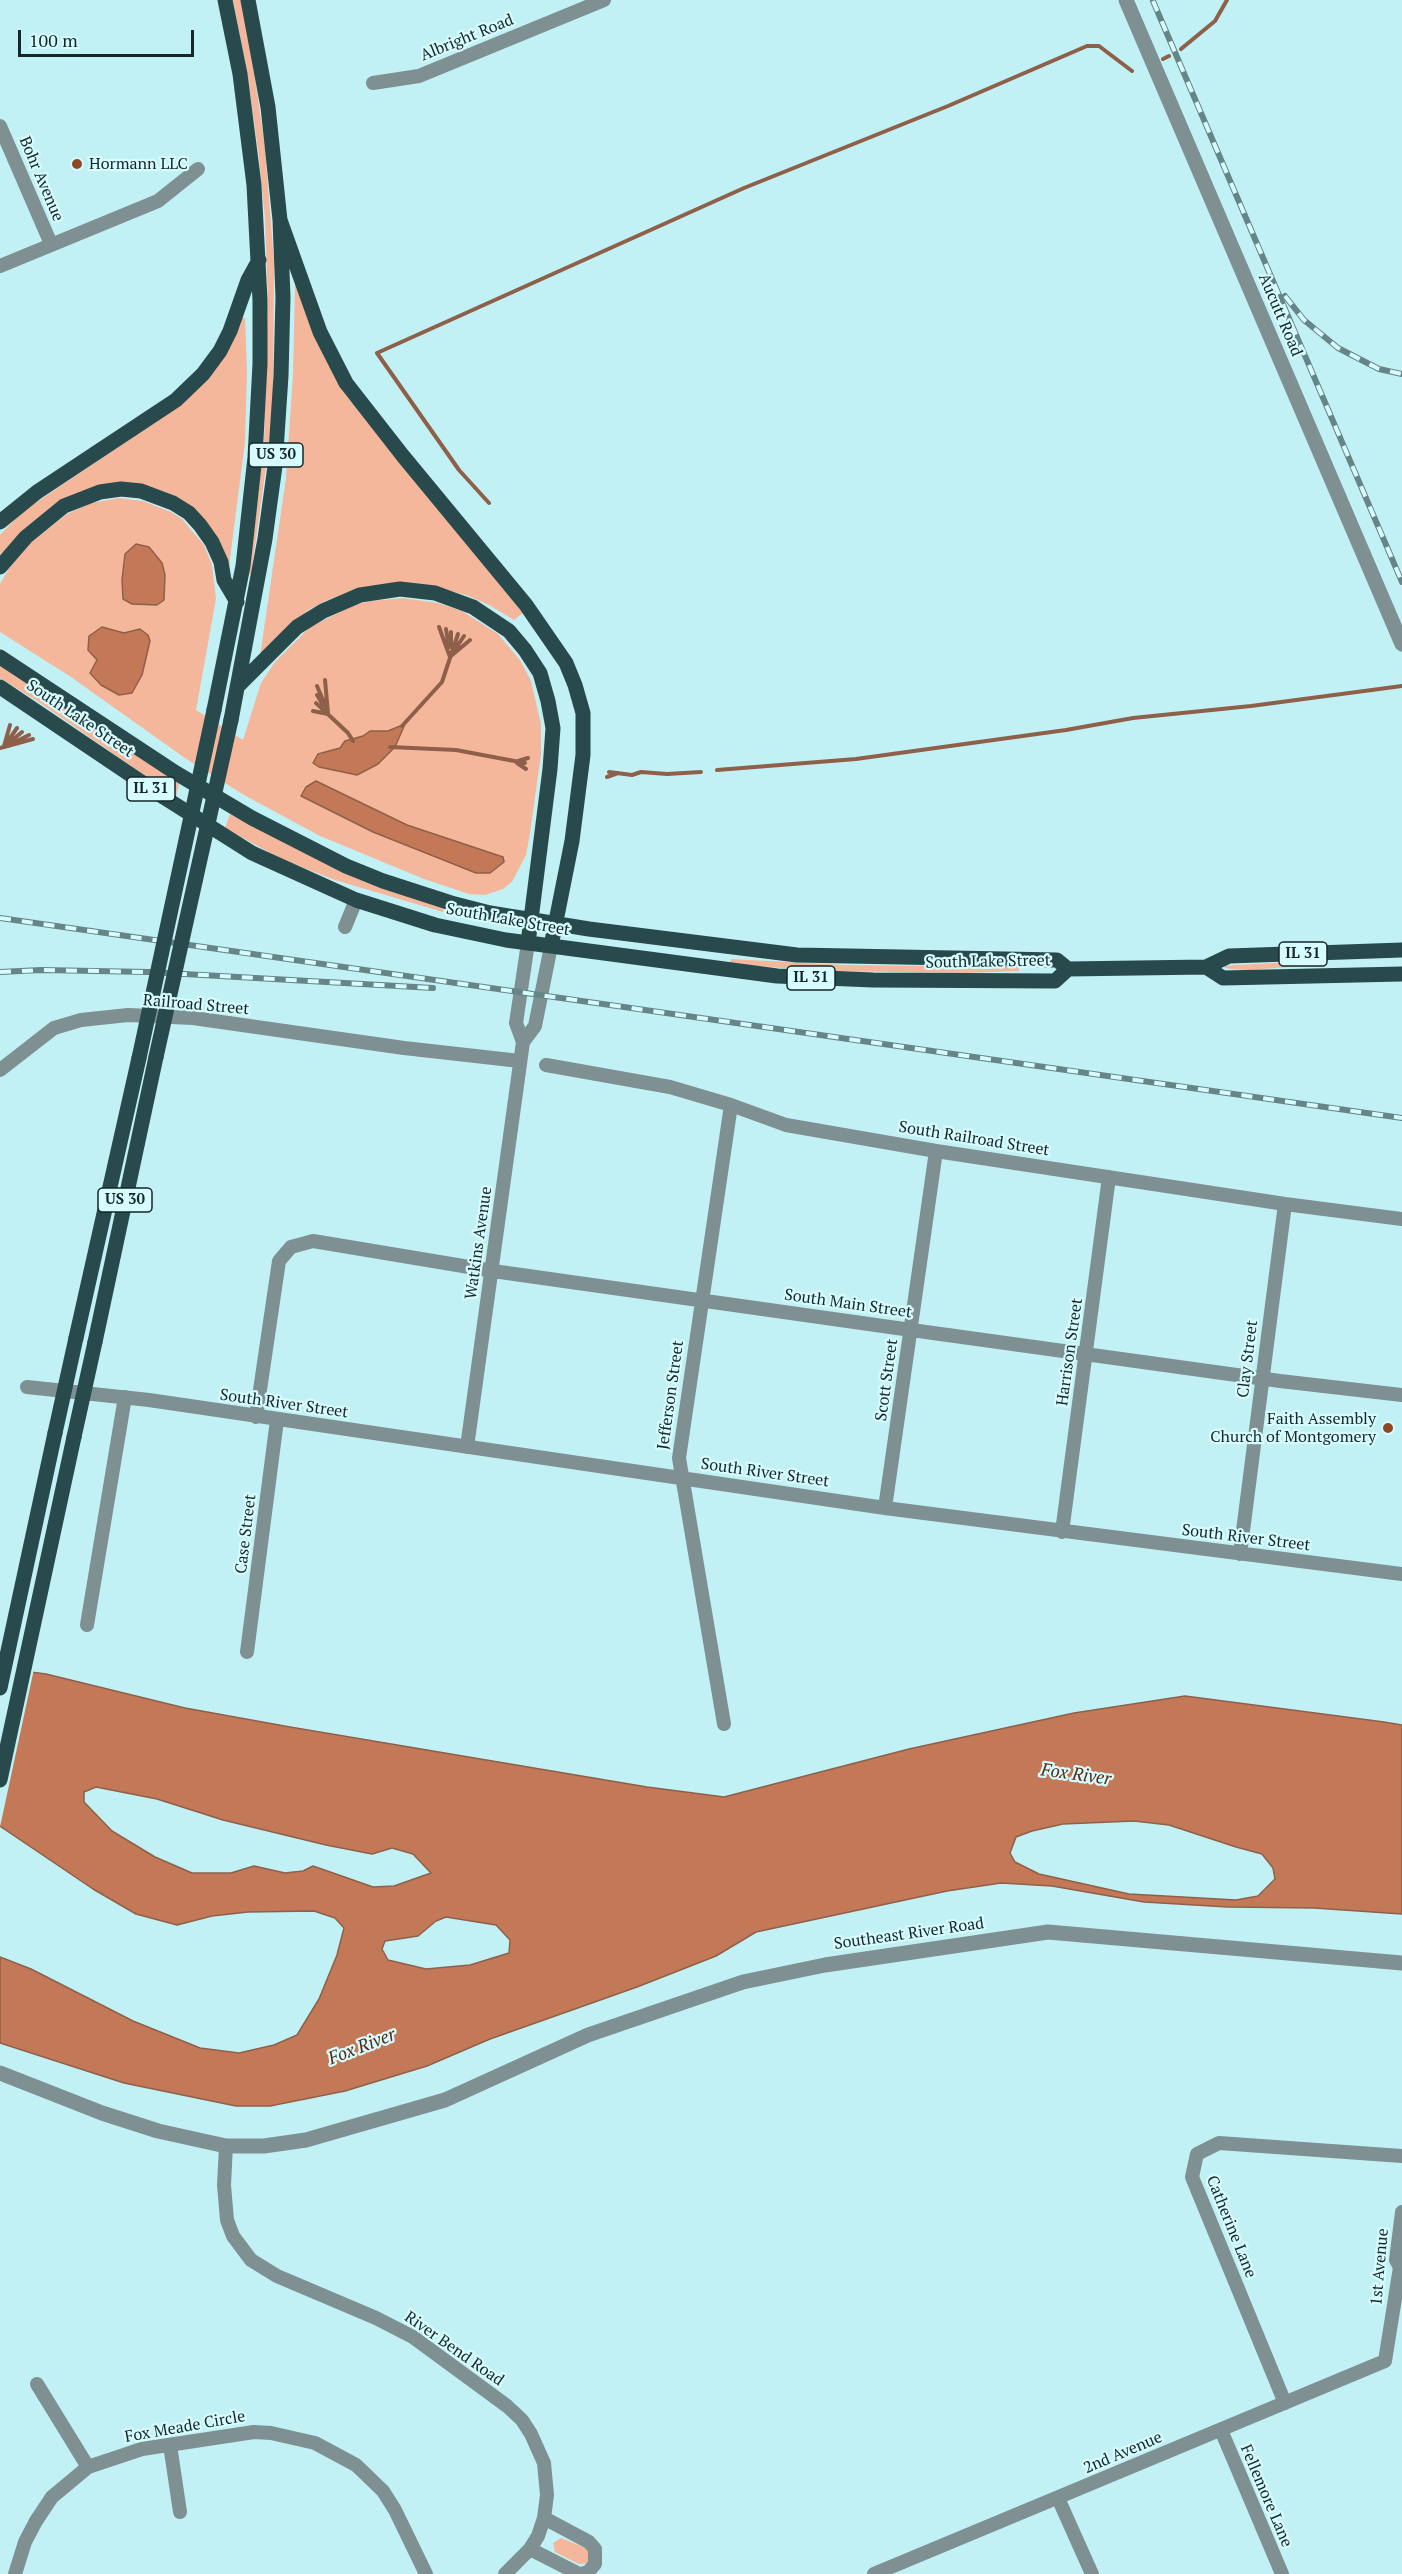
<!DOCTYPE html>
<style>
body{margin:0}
#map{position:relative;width:1402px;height:2574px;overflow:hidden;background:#c2f1f5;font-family:"PT Serif",serif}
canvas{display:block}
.scale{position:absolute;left:18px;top:30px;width:176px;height:27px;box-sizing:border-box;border:3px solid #152728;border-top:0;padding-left:8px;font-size:18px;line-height:21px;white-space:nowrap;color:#152728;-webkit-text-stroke:4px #d7fcff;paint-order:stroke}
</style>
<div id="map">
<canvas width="1402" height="2574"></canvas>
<div class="scale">100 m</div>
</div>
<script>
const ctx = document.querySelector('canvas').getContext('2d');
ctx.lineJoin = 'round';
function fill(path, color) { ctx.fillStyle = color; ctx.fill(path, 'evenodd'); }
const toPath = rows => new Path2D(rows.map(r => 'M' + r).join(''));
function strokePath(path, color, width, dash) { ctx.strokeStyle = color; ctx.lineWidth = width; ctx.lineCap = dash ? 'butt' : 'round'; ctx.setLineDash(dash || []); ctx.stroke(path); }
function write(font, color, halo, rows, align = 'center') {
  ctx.font = font + ' "PT Serif",serif'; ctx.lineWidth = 4.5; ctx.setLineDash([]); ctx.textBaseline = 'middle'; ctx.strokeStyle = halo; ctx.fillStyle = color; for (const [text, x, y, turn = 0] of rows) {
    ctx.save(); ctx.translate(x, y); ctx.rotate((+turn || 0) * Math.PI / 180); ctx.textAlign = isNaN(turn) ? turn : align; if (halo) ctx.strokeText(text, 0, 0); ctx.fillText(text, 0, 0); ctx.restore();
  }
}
fill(toPath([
 [233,0,241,0,255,78,265,148,274,262,273,397,268,453,251,574,249,574,264,445,268,300,265,218,259,158,248,77],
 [295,285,297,285,315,338,345,394,523,613,514,620,489,605,466,595,432,586,362,587,323,602,307,611,260,656,286,478,293,374],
 [242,318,245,318,247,371,245,442,229,567,184,502,168,493,141,485,60,501,25,528,0,555,0,535,22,512,167,414],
 [119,498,143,501,171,512,182,519,204,545,212,565,216,599,196,710,243,740,261,683,275,662,310,627,354,605,371,601,403,598,438,603,462,611,498,634,520,660,531,681,541,724,541,755,530,833,526,855,512,882,503,889,485,895,469,894,424,879,320,836,244,795,185,758,71,677,0,632,0,584,11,565,25,547,67,514,91,503],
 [0,665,179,783,176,797,40,703,0,678],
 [230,814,349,874,444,908,443,912,335,880,281,859,225,828],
 [731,959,843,965,1019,967,1019,971,965,973,823,971,730,964],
 [1326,960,1327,964,1250,970,1230,969,1220,966],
 [561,2538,586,2548,591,2556,588,2563,579,2564,555,2552,553,2543]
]), '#f5b79c');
const water = toPath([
 [136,544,149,547,162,563,165,575,164,600,157,605,132,604,123,599,122,580,125,554,136,544],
 [102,627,124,633,140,629,148,635,150,641,142,675,132,693,119,695,101,685,90,673,97,660,88,650,89,636,102,627],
 [405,724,395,747,378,764,357,775,319,767,313,763,318,754,340,748,345,741,363,736,370,731,388,731,405,724],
 [316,781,407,825,503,857,504,862,490,873,476,873,373,832,301,796,306,787,316,781],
 [0,1668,46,1674,185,1708,290,1727,647,1787,724,1797,909,1749,1074,1713,1185,1696,1384,1722,1402,1725,1402,1914,1314,1908,1228,1907,1144,1902,1052,1886,1001,1883,947,1891,756,1932,716,1956,637,1987,490,2039,427,2066,345,2091,270,2106,236,2106,124,2083,0,2043,0,1957,31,1969,133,2021,200,2048,239,2053,274,2045,297,2035,319,1999,337,1955,344,1928,335,1918,314,1911,248,1912,212,1916,177,1925,136,1914,93,1889,0,1826,0,1668],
 [96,1787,157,1799,223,1820,326,1845,372,1854,392,1848,413,1854,431,1873,394,1886,373,1887,313,1866,303,1871,285,1873,254,1866,231,1873,192,1873,155,1857,112,1831,84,1802,84,1792,96,1787],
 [1134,1821,1169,1825,1236,1847,1262,1854,1273,1868,1275,1879,1258,1896,1236,1900,1129,1894,1039,1874,1015,1862,1010,1853,1016,1837,1032,1831,1063,1824,1134,1821],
 [446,1917,496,1925,510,1940,509,1953,470,1965,426,1969,388,1960,382,1949,385,1941,418,1936,436,1921,446,1917]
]);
fill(water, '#c37957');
strokePath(water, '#8f6049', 1.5);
fill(toPath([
 [0,1665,34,1669,0,1827]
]), '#c2f1f5');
strokePath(toPath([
 [1181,49,1215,21,1227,0],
 [1163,59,1169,56],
 [489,503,459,470,377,353,744,188,948,106,1087,46,1099,46,1132,71],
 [439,627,450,657],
 [446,629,449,647],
 [451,647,451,632],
 [454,651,464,636],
 [451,656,470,640],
 [325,680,328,713],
 [317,686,326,707],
 [317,695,323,705],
 [316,703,348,733,353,741],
 [313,711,328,714],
 [402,726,442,682,458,634],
 [8,741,17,728],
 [13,743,29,735],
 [4,746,10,725],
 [4,747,33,739],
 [390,747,456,750,525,763],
 [0,748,4,747,22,732],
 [518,761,528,758],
 [517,763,526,769],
 [717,770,856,759,1066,730,1133,718,1251,706,1402,686],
 [609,772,632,775,641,772,667,774,701,772],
 [607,777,618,773]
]), '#8f6049', 4);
strokePath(toPath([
 [373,83,419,76,604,0],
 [0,126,51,244],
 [0,266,158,201,198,169],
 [345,927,356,900],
 [523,1042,535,1026,551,946],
 [546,1065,670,1087,731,1105,786,1125,936,1151,1285,1204,1402,1219],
 [0,1070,54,1028,81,1020,128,1015,193,1018,404,1048,520,1061],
 [27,1387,149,1400,885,1508,1402,1574],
 [256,1417,279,1261,291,1247,313,1241,493,1271,897,1328,1280,1381,1402,1395],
 [467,1447,523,1042,516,1023,528,943],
 [885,1508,936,1151],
 [1062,1532,1109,1177],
 [1240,1554,1285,1204],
 [87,1625,125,1397],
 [247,1652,277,1420],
 [724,1724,679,1458,731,1105],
 [226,2146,224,2185,227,2220,233,2236,251,2260,277,2276,376,2318,413,2337,507,2406,522,2420,531,2434,544,2463,547,2495,544,2518,538,2536,530,2549,505,2574],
 [37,2384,88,2467],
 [1285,2403,1192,2177,1197,2154,1219,2143,1402,2156],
 [1221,2430,1282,2574],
 [170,2445,180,2512],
 [1058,2498,1092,2574],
 [544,2518,589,2542,595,2549,595,2564,588,2572,581,2574],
 [530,2549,579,2574],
 [15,2574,25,2542,36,2521,52,2497,88,2467,142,2449,254,2432,271,2433,315,2443,356,2465,383,2491,395,2510,426,2574],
 [874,2574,1385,2361,1400,2267,1396,2260,1402,2212]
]), '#7e9092', 14);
strokePath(toPath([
 [1126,0,1402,644],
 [0,2073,102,2113,158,2131,226,2146,264,2146,306,2140,445,2100,588,2035,743,1982,825,1965,1048,1932,1402,1963]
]), '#7e9092', 15);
strokePath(toPath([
 [280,220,320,332,346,383,403,456,526,605,566,663,575,685,583,713,583,755,572,841,551,946],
 [0,522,37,492,176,400,203,374,220,351,230,331,248,280,259,260],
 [0,567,26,537,64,506,100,492,121,489,141,491,173,503,189,513,200,525,212,542,221,562,224,580,237,602],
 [0,657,176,773,252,818,346,866,383,881,451,903,490,913,589,929,797,955,1057,960,1068,969,1206,967,1229,956,1402,950],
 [0,687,165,798,252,853,356,900,435,925,506,940,777,976,873,980,1055,981,1068,969],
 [237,687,297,627,323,611,360,595,400,589,435,593,473,607,509,631,525,650,540,673,548,701,553,728,550,769,528,943],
 [214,710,243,566,255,457,260,364,260,300,254,185,240,74,225,0],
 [231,720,265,539,275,466,281,376,283,297,280,220,268,107,248,0],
 [1206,967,1223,978,1402,974],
 [76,1338,139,1058],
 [95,1342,156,1057],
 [0,1688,55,1433],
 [0,1780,74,1437]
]), '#284a4d', 15);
const rail = toPath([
 [1153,1,1402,582],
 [1285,296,1304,320,1338,348,1379,369,1402,374],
 [0,918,1402,1118],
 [0,972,41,970,149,972,433,988]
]);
strokePath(rail, '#658587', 6);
strokePath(rail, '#d7fcff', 4, [11]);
strokePath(toPath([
 [156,1057,231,720],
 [139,1058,214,710],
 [55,1433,76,1338],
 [74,1437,95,1342]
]), '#284a4d', 15);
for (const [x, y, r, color] of [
 [77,164,6,"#8f4824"],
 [1388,1428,6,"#8f4824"]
]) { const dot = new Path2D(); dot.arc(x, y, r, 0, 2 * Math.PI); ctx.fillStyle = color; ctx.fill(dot); strokePath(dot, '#d7fcff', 2); }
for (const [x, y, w] of [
 [276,455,54],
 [151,789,48],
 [1303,954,48],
 [811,978,48],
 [125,1200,54]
]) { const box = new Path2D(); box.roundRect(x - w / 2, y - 12, w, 24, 4.5); ctx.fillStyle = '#d7fcff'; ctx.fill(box); strokePath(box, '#152728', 1.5); }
write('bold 15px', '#152728', null, [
 ["US 30",276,455],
 ["IL 31",151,789],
 ["IL 31",1303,954],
 ["IL 31",811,978],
 ["US 30",125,1200]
]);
write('16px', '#152728', '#d7fcff', [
 ["Albright Road",467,38,-22],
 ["Bohr Avenue",41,179,67],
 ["Aucutt Road",1280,315,67],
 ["South Lake Street",80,719,34],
 ["South Lake Street",508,920,10],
 ["South Lake Street",988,962,-1],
 ["Railroad Street",196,1005,5],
 ["South Railroad Street",974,1139,9],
 ["Watkins Avenue",479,1243,-82],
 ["South Main Street",848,1304,8],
 ["Harrison Street",1070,1352,-82],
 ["Clay Street",1248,1359,-83],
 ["Scott Street",887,1380,-82],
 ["Jefferson Street",671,1395,-82],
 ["South River Street",284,1404,8],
 ["South River Street",765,1473,8],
 ["Case Street",246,1534,-83],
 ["South River Street",1246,1538,7],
 ["Southeast River Road",909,1934,-8],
 ["Catherine Lane",1231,2227,68],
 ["1st Avenue",1380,2267,-85],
 ["River Bend Road",454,2349,35],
 ["Fox Meade Circle",185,2427,-10],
 ["2nd Avenue",1123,2453,-23],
 ["Fellemore Lane",1266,2496,67]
]);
write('16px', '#152728', '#d7fcff', [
 ["Hormann LLC",89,164],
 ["Faith Assembly",1376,1419,"right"],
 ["Church of Montgomery",1376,1437,"right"]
], 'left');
write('italic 18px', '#5b2a11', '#d7fcff', [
 ["Fox River",1076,1775,8],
 ["Fox River",362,2047,-21]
]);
</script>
